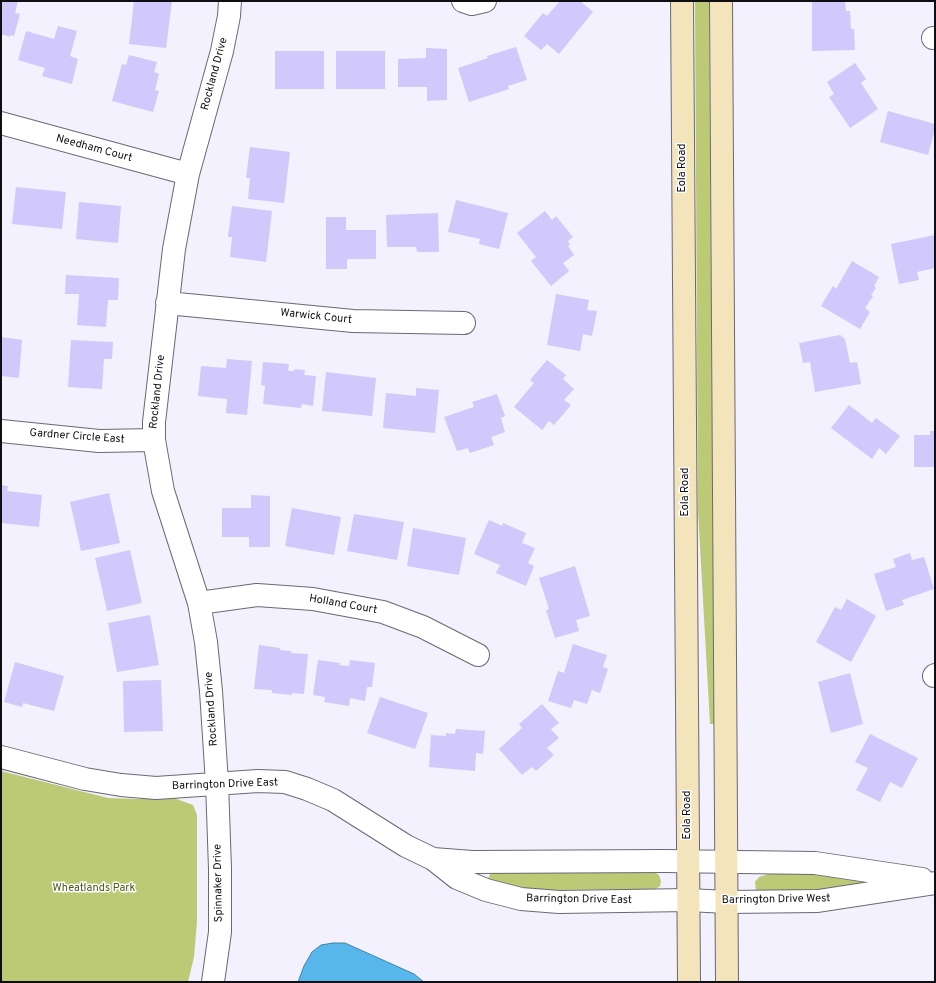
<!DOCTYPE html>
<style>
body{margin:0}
#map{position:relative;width:936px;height:983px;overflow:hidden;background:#f2f1fd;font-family:Overpass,sans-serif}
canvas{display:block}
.frame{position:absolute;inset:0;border:2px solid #0f0e13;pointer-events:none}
</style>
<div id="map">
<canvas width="936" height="983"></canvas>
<div class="frame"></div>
</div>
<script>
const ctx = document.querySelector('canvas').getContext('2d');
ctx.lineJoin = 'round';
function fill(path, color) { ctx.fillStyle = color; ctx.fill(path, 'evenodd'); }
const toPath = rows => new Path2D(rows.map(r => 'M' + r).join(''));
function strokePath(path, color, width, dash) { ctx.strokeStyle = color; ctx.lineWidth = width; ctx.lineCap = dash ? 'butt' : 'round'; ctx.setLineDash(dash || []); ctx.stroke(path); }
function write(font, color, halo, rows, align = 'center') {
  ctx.font = font + ' Overpass,sans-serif'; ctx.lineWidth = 3; ctx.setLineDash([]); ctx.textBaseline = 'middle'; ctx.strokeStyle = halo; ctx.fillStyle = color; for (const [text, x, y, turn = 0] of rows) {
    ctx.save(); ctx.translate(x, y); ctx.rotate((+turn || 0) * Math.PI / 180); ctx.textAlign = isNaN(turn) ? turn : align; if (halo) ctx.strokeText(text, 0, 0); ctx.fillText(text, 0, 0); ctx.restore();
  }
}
fill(toPath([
 [695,1,709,1,714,724,710,724,698,511],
 [1,771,108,798,138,799,174,798,193,805,197,815,197,922,194,957,188,982,1,982],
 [491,872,654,872,659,875,661,881,660,886,656,889,551,890,531,889,499,883,488,879],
 [769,874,818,874,877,883,818,897,756,891,755,882,759,877]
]), '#bcc975');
const water = toPath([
 [333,943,345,943,414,974,424,982,298,982,304,966,312,952,321,945,333,943]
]);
fill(water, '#57b6ea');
strokePath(water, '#4184aa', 1);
fill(toPath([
 [1,1,18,1,15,13,20,14,14,36,10,35,10,37,1,34],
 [134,1,172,1,166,48,129,44],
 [560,1,580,1,593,12,559,54,547,44,541,50,524,36,543,13,547,16],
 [812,1,845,1,846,11,850,11,851,29,854,29,855,50,812,51],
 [58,26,77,31,70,56,78,59,72,84,42,76,45,68,18,60,26,31,54,39],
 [516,47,527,80,508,86,509,89,469,102,458,68,488,58,487,56],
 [426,48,447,49,447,100,427,101,427,87,398,87,398,59,426,58],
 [275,51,324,51,324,89,275,89],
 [336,51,385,51,385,89,336,89],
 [129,55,157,62,154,72,159,74,155,90,159,91,153,112,112,101,122,64,126,65],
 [855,63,866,79,861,83,878,109,850,128,829,97,834,94,827,82],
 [888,111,935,124,935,129,928,155,880,142],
 [250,147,290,152,284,203,248,199,250,178,246,178],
 [16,187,66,192,62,229,12,224],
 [456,200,508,213,499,249,479,244,480,239,448,232],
 [79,202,121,206,118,243,76,239],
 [232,206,272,211,266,262,230,257,232,237,228,237],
 [545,211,552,220,556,216,573,237,568,241,570,245,568,246,574,255,563,263,569,271,551,286,531,261,536,257,517,233],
 [438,213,439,252,417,252,416,247,387,247,386,215],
 [326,217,346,217,346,230,376,230,376,259,347,259,347,269,326,269],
 [935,235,935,268,917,272,919,280,899,284,891,244],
 [852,261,879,277,874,286,876,288,871,295,873,296,865,308,870,312,860,329,821,306,833,286,836,289],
 [66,275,119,278,118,300,108,300,106,327,77,325,79,294,65,294],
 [556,294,589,300,587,310,597,311,592,336,583,334,580,351,547,345],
 [840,335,845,339,850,363,857,362,861,384,815,392,810,362,803,363,799,343],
 [1,337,22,340,19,378,1,376],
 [71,340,113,342,112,359,104,359,102,389,68,387],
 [227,359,252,361,247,415,226,413,227,399,198,396,201,366,226,368],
 [547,360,566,375,563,379,574,389,564,400,571,405,554,425,549,421,542,430,514,407,534,383,530,380],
 [263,362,289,364,288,371,294,371,295,369,305,370,304,375,316,376,313,406,302,404,301,408,263,404,265,386,261,385],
 [326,372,376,378,372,416,322,411],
 [416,388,439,390,435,433,383,428,386,393,416,396],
 [497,394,505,416,501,418,505,432,491,437,494,445,470,453,468,448,457,451,444,417,474,407,472,402],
 [849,405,872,423,876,418,900,436,886,454,879,448,872,459,831,428],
 [930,431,935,431,935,467,914,467,914,435,930,435],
 [1,485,8,486,7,491,42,495,39,527,1,523],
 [109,493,120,543,81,551,70,502],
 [251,495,270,496,270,547,249,547,249,537,222,537,222,508,251,508],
 [292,508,341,517,334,555,285,546],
 [354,514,404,522,397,560,347,551],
 [489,520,502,526,503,523,526,533,522,543,535,548,528,563,534,566,526,586,496,573,500,565,474,554],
 [413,528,466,538,459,575,407,566],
 [130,550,142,603,107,611,95,558],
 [910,553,912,560,924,557,934,589,902,600,904,605,886,611,874,574,896,567,893,559],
 [575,566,590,616,576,620,579,631,555,638,546,610,549,609,539,578],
 [847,599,876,616,851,662,816,642,835,607,841,610],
 [150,615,159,665,117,672,108,623],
 [573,644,607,655,603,667,608,669,600,693,592,690,587,704,574,700,571,708,548,701,558,671,564,673],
 [259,645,280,648,280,650,291,651,291,653,308,654,304,694,292,693,292,695,272,693,272,690,254,689],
 [318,660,340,663,339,665,349,666,350,660,375,663,372,687,367,687,365,701,350,698,349,706,324,702,325,697,313,695],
 [15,662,64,676,54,711,23,703,22,707,4,702],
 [850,673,863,724,831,733,818,682],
 [161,680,163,731,124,732,123,681],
 [380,697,428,713,415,749,367,733],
 [542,704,559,723,551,729,559,738,547,748,554,755,536,771,532,767,522,775,499,749,522,728,519,724],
 [456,729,485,731,483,754,476,753,475,771,429,767,431,735,446,736,446,733,455,734],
 [870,734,918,758,902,788,890,782,880,802,856,790,868,768,855,762]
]), '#d1c8fb');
const street = toPath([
 [463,1,472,4,485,1],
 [933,38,935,38],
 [1,123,188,174],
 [167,303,353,321,464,323],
 [1,431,99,441,154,440],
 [199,603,257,595,313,599,383,612,423,627,478,655],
 [934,676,935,675],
 [1,757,85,779,121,785,156,788,258,781,285,782,307,789,333,800,406,846,433,859,457,878,486,890,521,899,559,902,688,900,727,902,818,901,935,883],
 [433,859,472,862,664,861,815,863,922,879],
 [213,982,220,932,220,869,217,783,211,691,206,642,199,603,163,491,154,440,154,422,174,249,188,174,222,51,229,16,230,1]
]);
const secondary = toPath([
 [682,1,689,982],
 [721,1,727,982]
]);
strokePath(street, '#6a6875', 24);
strokePath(secondary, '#6a6875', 24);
strokePath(street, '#fff', 22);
strokePath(secondary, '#f3e4bb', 22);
write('11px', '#0f0e13', '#fff', [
 ["Rockland Drive",215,74,-75],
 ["Needham Court",94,149,15],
 ["Eola Road",683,168,-90],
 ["Warwick Court",316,317,6],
 ["Rockland Drive",158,392,-84],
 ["Gardner Circle East",77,437,4],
 ["Eola Road",686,492,-90],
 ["Holland Court",343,605,10],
 ["Rockland Drive",212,709,-94],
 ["Barrington Drive East",225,785,-2],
 ["Eola Road",688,815,-90],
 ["Spinnaker Drive",219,883,-91],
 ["Barrington Drive East",579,900,1],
 ["Barrington Drive West",776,900,-1]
]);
write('11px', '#515817', '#fff', [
 ["Wheatlands Park",94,889]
]);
</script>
